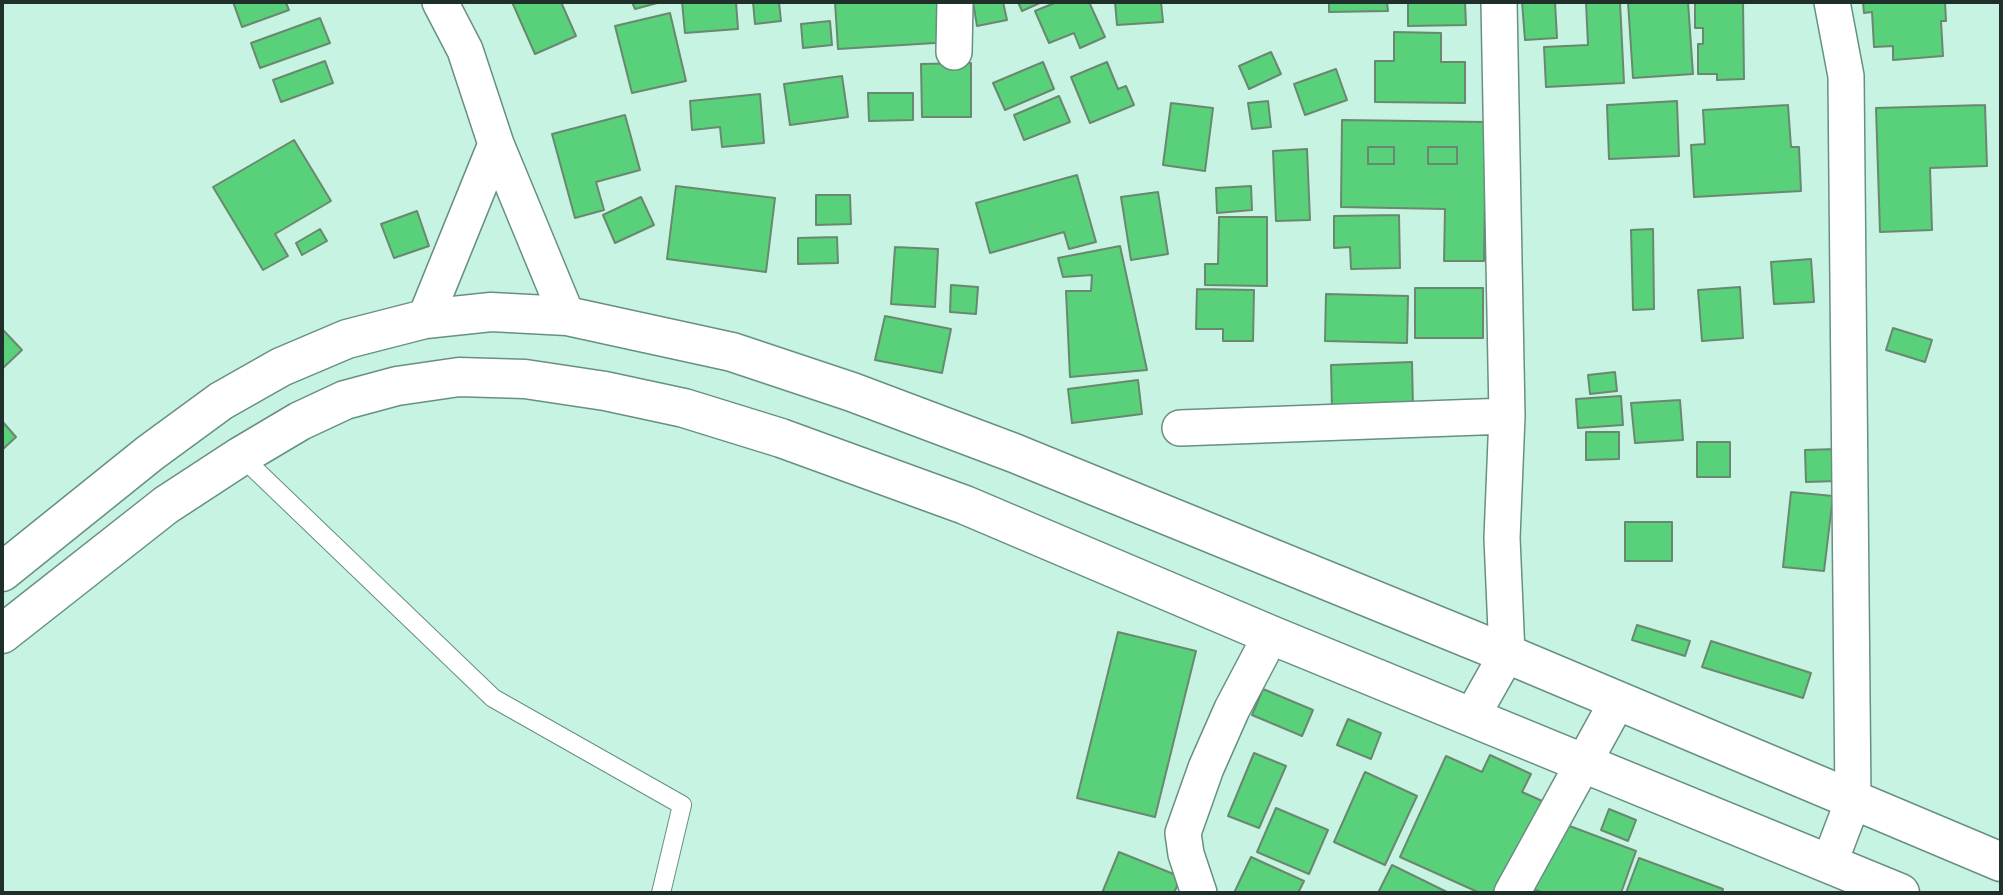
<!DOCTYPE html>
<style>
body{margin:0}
#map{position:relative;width:2003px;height:895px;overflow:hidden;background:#c7f3e2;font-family:"Alegreya Sans",sans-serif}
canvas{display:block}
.frame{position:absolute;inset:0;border:4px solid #1f302a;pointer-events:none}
</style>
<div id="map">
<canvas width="2003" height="895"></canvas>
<div class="frame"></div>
</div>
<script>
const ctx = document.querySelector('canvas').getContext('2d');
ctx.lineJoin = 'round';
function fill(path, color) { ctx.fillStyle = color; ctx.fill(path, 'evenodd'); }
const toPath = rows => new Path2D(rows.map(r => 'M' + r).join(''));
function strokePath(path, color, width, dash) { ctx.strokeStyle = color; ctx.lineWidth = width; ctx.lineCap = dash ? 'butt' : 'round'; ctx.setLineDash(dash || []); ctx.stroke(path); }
const building = toPath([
 [233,2,288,2,286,3,289,10,242,27,233,2],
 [512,2,561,2,576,36,535,54,512,2],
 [632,2,661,2,635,9,632,2],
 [682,2,736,2,738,29,685,33,682,2],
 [753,2,779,2,781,21,755,24,753,2],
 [835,2,949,2,951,42,838,49,835,2],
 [973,2,1003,2,1007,20,977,26,973,2],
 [1018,2,1042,2,1022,11,1018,2],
 [1057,2,1089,2,1105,37,1080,48,1074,33,1049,43,1035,11,1057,2],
 [1115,2,1161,2,1163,22,1117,25,1115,2],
 [1329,2,1387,2,1388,11,1329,12,1329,2],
 [1408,2,1465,2,1466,25,1408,26,1408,2],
 [1522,2,1555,2,1557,38,1525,40,1522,2],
 [1586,2,1620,2,1624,83,1546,87,1544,47,1588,45,1586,2],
 [1628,2,1688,2,1693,74,1633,78,1628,2],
 [1695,2,1743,2,1744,79,1717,80,1717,74,1698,74,1698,44,1703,44,1703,28,1695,28,1695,2],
 [1863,2,1945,2,1946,21,1941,21,1943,56,1893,60,1893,46,1874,47,1872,12,1864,13,1863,2],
 [670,13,686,81,632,93,615,26,670,13],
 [320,18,330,43,260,68,251,43,320,18],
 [830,21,832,45,803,48,801,24,830,21],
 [1394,32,1441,33,1441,62,1465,62,1465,103,1375,102,1375,61,1394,61,1394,32],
 [1271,52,1281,74,1249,89,1239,66,1271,52],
 [325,61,333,83,281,102,273,80,325,61],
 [1043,62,1054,89,1005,110,993,83,1043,62],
 [1107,62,1118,89,1126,86,1134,105,1090,123,1071,77,1107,62],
 [971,63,971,117,922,117,921,64,971,63],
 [1336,69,1347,100,1305,115,1294,84,1336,69],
 [842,76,848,117,790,125,784,84,842,76],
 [868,93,913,93,913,120,869,121,868,93],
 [760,94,764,143,722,147,720,127,692,130,690,101,760,94],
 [1059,96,1070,122,1024,140,1014,115,1059,96],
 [1268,101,1271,127,1252,129,1248,103,1268,101],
 [1677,101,1679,156,1609,159,1607,105,1677,101],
 [1171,103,1213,108,1205,171,1163,165,1171,103],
 [1788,105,1791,147,1799,147,1801,191,1694,197,1691,145,1705,144,1703,110,1788,105],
 [1985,105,1987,166,1930,168,1932,230,1880,232,1876,108,1985,105],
 [625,115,640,170,596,182,604,210,575,218,552,134,625,115],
 [1342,120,1486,122,1484,261,1444,261,1445,209,1341,207,1342,120],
 [1368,147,1394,147,1394,164,1368,164,1368,147],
 [1428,147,1457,147,1457,164,1428,164,1428,147],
 [294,140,331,201,275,234,288,256,263,270,213,187,294,140],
 [1368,147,1394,147,1394,164,1368,164,1368,147],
 [1428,147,1457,147,1457,164,1428,164,1428,147],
 [1307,149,1310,220,1276,221,1273,151,1307,149],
 [1077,175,1096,242,1069,249,1064,232,990,253,976,203,1077,175],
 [676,186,775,198,766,272,667,259,676,186],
 [1251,186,1252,210,1217,213,1216,188,1251,186],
 [1158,192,1168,254,1131,260,1121,197,1158,192],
 [816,195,850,195,851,224,816,225,816,195],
 [641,197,654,225,615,243,603,215,641,197],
 [417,211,429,246,394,258,381,224,417,211],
 [1399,215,1400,268,1351,269,1350,247,1334,248,1334,216,1399,215],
 [1219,217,1267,217,1267,286,1205,285,1205,264,1218,264,1219,217],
 [320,229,327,241,302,255,296,243,320,229],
 [1653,229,1654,309,1633,310,1631,230,1653,229],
 [837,237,838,263,798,264,798,238,837,237],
 [1120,246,1147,370,1070,377,1066,291,1091,291,1092,275,1063,277,1058,258,1120,246],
 [895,247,938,249,935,307,891,304,895,247],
 [1811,259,1814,302,1774,304,1771,262,1811,259],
 [951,285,978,287,976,314,950,312,951,285],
 [1740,287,1743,338,1702,341,1698,290,1740,287],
 [1415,288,1483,288,1483,338,1415,338,1415,288],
 [1197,289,1254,290,1253,341,1223,341,1223,329,1196,329,1197,289],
 [1326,294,1408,296,1407,343,1325,341,1326,294],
 [885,316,951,329,942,373,875,360,885,316],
 [1893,328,1932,340,1925,362,1886,350,1893,328],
 [4,331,22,350,3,368,2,333,4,331],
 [1412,362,1413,408,1332,410,1331,365,1412,362],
 [1615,372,1617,391,1590,394,1588,375,1615,372],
 [1138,380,1142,414,1072,423,1068,389,1138,380],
 [1621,396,1623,425,1578,428,1576,399,1621,396],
 [1680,400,1683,440,1635,443,1631,403,1680,400],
 [2,421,16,437,2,450,2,421],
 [1586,432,1619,432,1619,459,1586,460,1586,432],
 [1697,442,1730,442,1730,477,1697,477,1697,442],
 [1837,449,1838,481,1806,482,1805,450,1837,449],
 [1791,492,1833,496,1824,571,1783,567,1791,492],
 [1625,522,1672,522,1672,561,1625,561,1625,522],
 [1637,625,1690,641,1685,656,1632,640,1637,625],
 [1118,632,1196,651,1155,817,1077,798,1118,632],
 [1711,641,1811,673,1803,698,1702,667,1711,641],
 [1263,689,1313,710,1302,736,1252,715,1263,689],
 [1348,719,1381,733,1371,759,1337,745,1348,719],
 [1254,753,1286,766,1259,828,1228,816,1254,753],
 [1490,755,1531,774,1522,792,1549,804,1507,893,1480,893,1400,857,1446,756,1482,772,1490,755],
 [1365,772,1417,796,1385,865,1334,842,1365,772],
 [1276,808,1328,830,1309,874,1257,852,1276,808],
 [1609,809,1636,820,1628,841,1601,830,1609,809],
 [1559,822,1636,851,1621,893,1544,893,1533,889,1559,822],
 [1119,852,1181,877,1174,893,1102,893,1119,852],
 [1251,857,1304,881,1298,893,1234,893,1251,857],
 [1639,858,1723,889,1722,893,1626,893,1639,858],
 [1392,865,1449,893,1378,893,1392,865]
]);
fill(building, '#59d17a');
strokePath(building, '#6a886f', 2);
const service = toPath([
 [241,456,493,698,682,805,661,893]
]);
const minor = toPath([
 [440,2,465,50,496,144,567,316],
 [954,52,955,2],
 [425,319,496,144],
 [1180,428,1507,416],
 [1472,716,1507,654,1502,538,1507,416,1499,2],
 [1829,864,1853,801,1846,76,1832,2],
 [1199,893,1186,854,1183,833,1206,768,1232,709,1271,635],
 [1512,893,1617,702]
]);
const tertiary = toPath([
 [2,572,150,453,221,401,281,367,347,339,425,319,491,312,567,316,732,352,852,392,1014,453,1507,654,2001,862],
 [2,634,166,505,241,456,300,421,345,400,397,386,459,377,525,379,605,391,684,408,781,438,965,505,1271,635,1900,893]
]);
strokePath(service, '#679081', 20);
strokePath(minor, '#679081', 38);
strokePath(tertiary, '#679081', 41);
strokePath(service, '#fff', 18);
strokePath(minor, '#fff', 35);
strokePath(tertiary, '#fff', 38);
</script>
